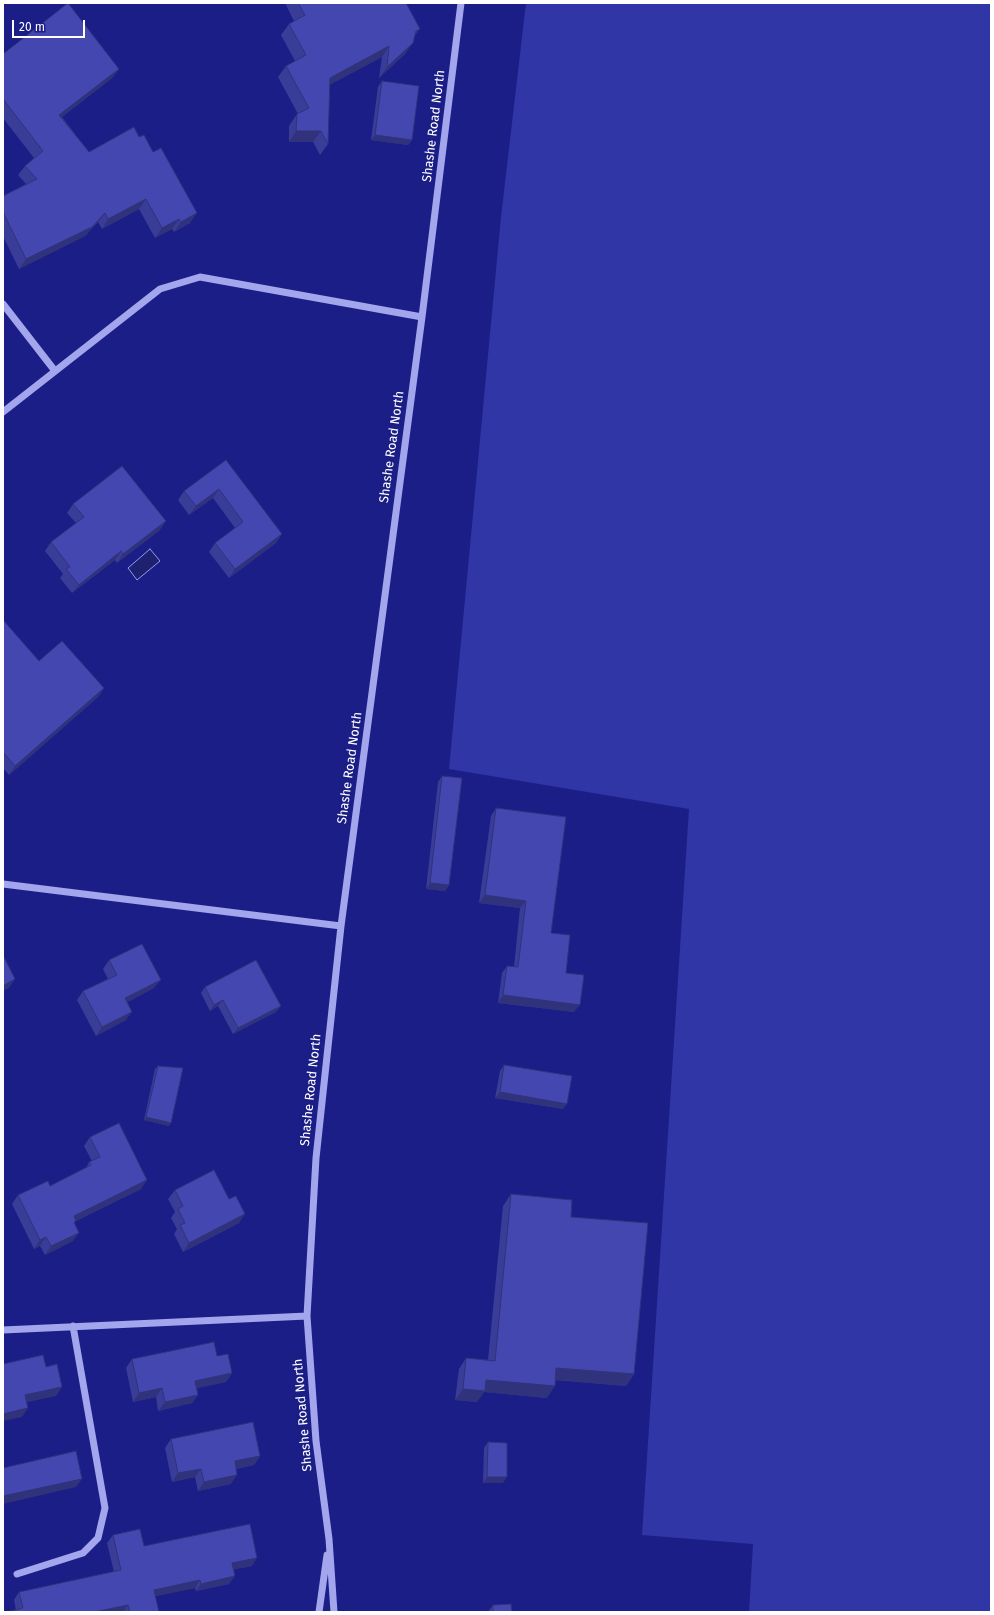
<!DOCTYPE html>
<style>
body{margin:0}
#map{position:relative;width:994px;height:1615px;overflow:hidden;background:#1b1e86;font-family:"Fira Sans",sans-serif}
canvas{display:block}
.frame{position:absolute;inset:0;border:4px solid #fff;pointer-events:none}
.scale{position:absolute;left:12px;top:20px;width:73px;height:18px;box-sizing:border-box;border:2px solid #fff;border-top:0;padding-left:5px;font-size:12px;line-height:14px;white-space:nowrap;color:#fff;-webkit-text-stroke:3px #1b1e86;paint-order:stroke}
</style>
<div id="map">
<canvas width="994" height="1615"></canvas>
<div class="frame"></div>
<div class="scale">20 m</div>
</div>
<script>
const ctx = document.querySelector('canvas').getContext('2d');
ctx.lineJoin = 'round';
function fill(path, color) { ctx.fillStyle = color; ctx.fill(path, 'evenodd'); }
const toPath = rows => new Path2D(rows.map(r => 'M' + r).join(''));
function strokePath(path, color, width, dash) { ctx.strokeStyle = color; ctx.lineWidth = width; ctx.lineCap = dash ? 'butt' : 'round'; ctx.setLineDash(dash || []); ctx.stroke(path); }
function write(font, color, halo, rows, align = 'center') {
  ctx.font = font + ' "Fira Sans",sans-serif'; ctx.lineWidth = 3.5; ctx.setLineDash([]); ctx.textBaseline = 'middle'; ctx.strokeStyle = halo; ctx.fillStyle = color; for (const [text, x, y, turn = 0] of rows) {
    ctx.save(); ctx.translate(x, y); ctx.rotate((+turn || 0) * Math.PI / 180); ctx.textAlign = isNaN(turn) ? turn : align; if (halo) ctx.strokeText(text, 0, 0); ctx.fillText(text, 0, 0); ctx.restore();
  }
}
fill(toPath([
 [526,3,991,3,991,1612,749,1612,753,1544,642,1535,689,809,449,769,501,217]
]), '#3136a6');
const water = toPath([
 [150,549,160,561,137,580,128,568,150,549]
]);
fill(water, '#1e2070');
strokePath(water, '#959aee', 1);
strokePath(toPath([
 [3,304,55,371],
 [3,412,160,289,200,277,422,317],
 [3,884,341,926],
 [3,1330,307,1316],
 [17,1574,83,1553,98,1538,105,1508,73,1326],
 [319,1612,327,1555],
 [334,1612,329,1539,316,1441,307,1316,316,1158,341,926,422,317,461,3]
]), '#a3a6ec', 7);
fill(toPath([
 [285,3,406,3,414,37,405,54,379,78,382,57,329,85,328,144,320,155,313,142,289,142,289,126,297,114,298,114,278,77,286,66,295,61,281,35,289,24,294,21],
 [3,54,119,69,112,78,62,117,89,152,139,137,190,223,174,232,172,229,155,238,139,209,102,229,98,222,85,236,19,269,3,236,3,196,26,184,18,175,25,166,34,158,3,118],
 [382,81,412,140,408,145,371,140,378,87],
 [226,460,276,543,229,578,209,552,215,543,235,528,213,498,189,515,178,500,184,491],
 [73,504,160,530,117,563,115,560,72,593,60,578,63,574,45,551,51,542,76,523,67,513],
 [3,620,39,661,104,688,98,697,9,775,3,768],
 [442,776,449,885,445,891,426,889,438,782],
 [496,808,551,933,566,973,574,1012,498,1003,502,973,507,966,514,967,520,908,479,903,491,816],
 [109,960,154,988,127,1002,126,1020,96,1036,77,1000,83,991,108,979,103,969],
 [205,987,281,1006,276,1012,233,1034,218,1006,210,1011,201,993],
 [504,1065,563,1109,495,1098,500,1071],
 [158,1066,171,1123,169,1126,144,1120,155,1069],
 [90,1137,141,1189,76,1221,74,1223,73,1241,45,1255,40,1246,34,1249,12,1204,18,1195,50,1186,86,1168,89,1162,92,1161,84,1146],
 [175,1190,239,1223,183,1252,174,1234,177,1229,171,1218,175,1212,168,1199],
 [511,1194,571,1217,634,1374,626,1386,555,1380,547,1398,484,1392,477,1402,455,1400,459,1369,466,1358,488,1360,503,1206],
 [217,1356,232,1373,226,1382,197,1388,198,1395,192,1403,158,1411,156,1397,133,1402,126,1368,132,1359],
 [171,1439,260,1456,254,1465,236,1469,231,1484,198,1491,195,1477,172,1482,165,1448],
 [488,1442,503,1483,483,1483,484,1448],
 [113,1535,144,1546,252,1566,234,1569,229,1584,196,1591,195,1588,155,1596,159,1612,7,1612,16,1610,14,1600,19,1592,114,1572,107,1543],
 [493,1605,512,1612,488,1612]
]), '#3a3d97');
fill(toPath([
 [420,29,412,40,416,31],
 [413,43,405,54,379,78,387,67],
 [389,46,382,57,322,89,330,78],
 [119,69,112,78,53,124,59,115],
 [296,131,321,131,313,142,289,142],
 [375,135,412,140,408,145,371,140],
 [146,199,139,209,102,229,108,219],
 [105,213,98,222,85,236,19,269,26,259],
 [197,213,190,223,174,232,181,222],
 [179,219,172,229,155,238,162,228],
 [219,489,213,498,189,515,196,506],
 [166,521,160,530,117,563,123,554],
 [282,534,276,543,229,578,235,569],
 [121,551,115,560,72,593,79,585],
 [104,688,98,697,9,775,15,766],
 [430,883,449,885,445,891,426,889],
 [485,895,526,901,520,908,479,903],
 [15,979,9,988,3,991,3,986],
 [161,980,154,988,119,1007,125,998],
 [503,995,580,1005,574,1012,498,1003],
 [223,1000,218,1006,210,1011,214,1005],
 [281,1006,276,1012,233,1034,238,1028],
 [132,1012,126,1020,96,1036,102,1027],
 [500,1092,567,1104,563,1109,495,1098],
 [146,1117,171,1123,169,1126,144,1120],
 [147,1180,141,1189,76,1221,70,1229,74,1216],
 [245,1214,239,1223,183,1252,189,1243],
 [79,1233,73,1241,45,1255,51,1246],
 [46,1237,40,1246,34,1249,40,1240],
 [556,1368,634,1374,626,1386,549,1379],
 [232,1373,226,1382,189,1390,195,1381],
 [486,1380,555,1386,547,1398,484,1392,477,1402,455,1400,463,1389],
 [62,1387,56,1396,19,1404,25,1395],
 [162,1388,156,1397,133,1402,139,1393],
 [198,1395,192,1403,158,1411,165,1402],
 [28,1408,22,1417,3,1421,3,1414],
 [260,1456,254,1465,228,1470,235,1461],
 [201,1469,195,1477,172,1482,178,1473],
 [237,1475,231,1484,198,1491,204,1482],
 [487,1477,507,1477,503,1483,483,1483],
 [82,1479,76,1487,3,1504,3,1496],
 [257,1558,252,1566,227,1571,232,1563],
 [235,1576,229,1584,196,1591,201,1584],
 [200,1580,195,1588,148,1598,154,1590],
 [128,1605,123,1612,94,1612]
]), '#30327b');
const building = toPath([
 [68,3,119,69,59,115,89,152,134,127,139,137,144,135,153,152,161,148,197,213,181,222,179,219,162,228,146,199,108,219,105,213,92,227,26,259,3,212,3,196,37,179,25,166,43,151,3,99,3,54,68,3],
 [298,3,406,3,420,29,416,31,413,43,387,67,389,46,330,78,328,144,321,131,296,131,297,114,309,108,286,66,306,55,289,24,305,15,298,3],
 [382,81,419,86,412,140,375,135,382,81],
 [226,460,282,534,235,569,215,543,243,522,219,489,196,506,184,491,226,460],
 [122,466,166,521,123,554,121,551,79,585,66,569,70,567,51,542,84,517,73,504,122,466],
 [3,620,39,661,62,641,104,688,15,766,3,752,3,620],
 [442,776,462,778,449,885,430,883,442,776],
 [496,808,566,817,551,933,570,935,566,973,584,975,580,1005,503,995,507,966,518,967,526,901,485,895,496,808],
 [142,944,161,980,125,998,132,1012,102,1027,83,991,117,975,109,960,142,944],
 [3,955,15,979,3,986,3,955],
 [256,960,281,1006,238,1028,223,1000,214,1005,205,987,256,960],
 [504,1065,572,1076,567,1104,500,1092,504,1065],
 [158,1066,183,1068,171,1123,146,1117,158,1066],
 [119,1123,147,1180,74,1216,76,1221,74,1222,79,1233,51,1246,46,1237,40,1240,18,1195,48,1181,50,1186,91,1165,89,1162,100,1157,90,1137,119,1123],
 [214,1170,229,1199,236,1196,245,1214,189,1243,180,1225,185,1223,178,1209,183,1206,175,1190,214,1170],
 [511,1194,572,1200,571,1217,648,1223,634,1374,556,1368,555,1386,486,1380,485,1391,463,1389,466,1358,495,1361,511,1194],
 [214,1342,217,1356,228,1354,232,1373,195,1381,198,1395,165,1402,162,1388,139,1393,132,1359,214,1342],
 [43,1355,46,1367,57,1364,62,1387,25,1395,28,1408,3,1414,3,1364,43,1355],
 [253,1422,260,1456,235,1461,237,1475,204,1482,201,1469,178,1473,171,1439,253,1422],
 [488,1442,507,1443,507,1477,487,1477,488,1442],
 [76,1451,82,1479,3,1496,3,1468,76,1451],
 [250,1524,257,1558,232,1563,235,1576,201,1584,200,1580,154,1590,159,1612,130,1612,128,1605,94,1612,7,1612,23,1608,19,1592,121,1570,113,1535,140,1529,144,1546,250,1524],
 [511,1604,512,1612,493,1612,493,1605,511,1604]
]);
fill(building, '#4447b0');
strokePath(building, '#30327b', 1);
write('13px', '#fff', '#1b1e86', [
 ["Shashe Road North",434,126,-83],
 ["Shashe Road North",392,447,-82],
 ["Shashe Road North",350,768,-82],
 ["Shashe Road North",311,1090,-84],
 ["Shashe Road North",303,1415,-95]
]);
</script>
